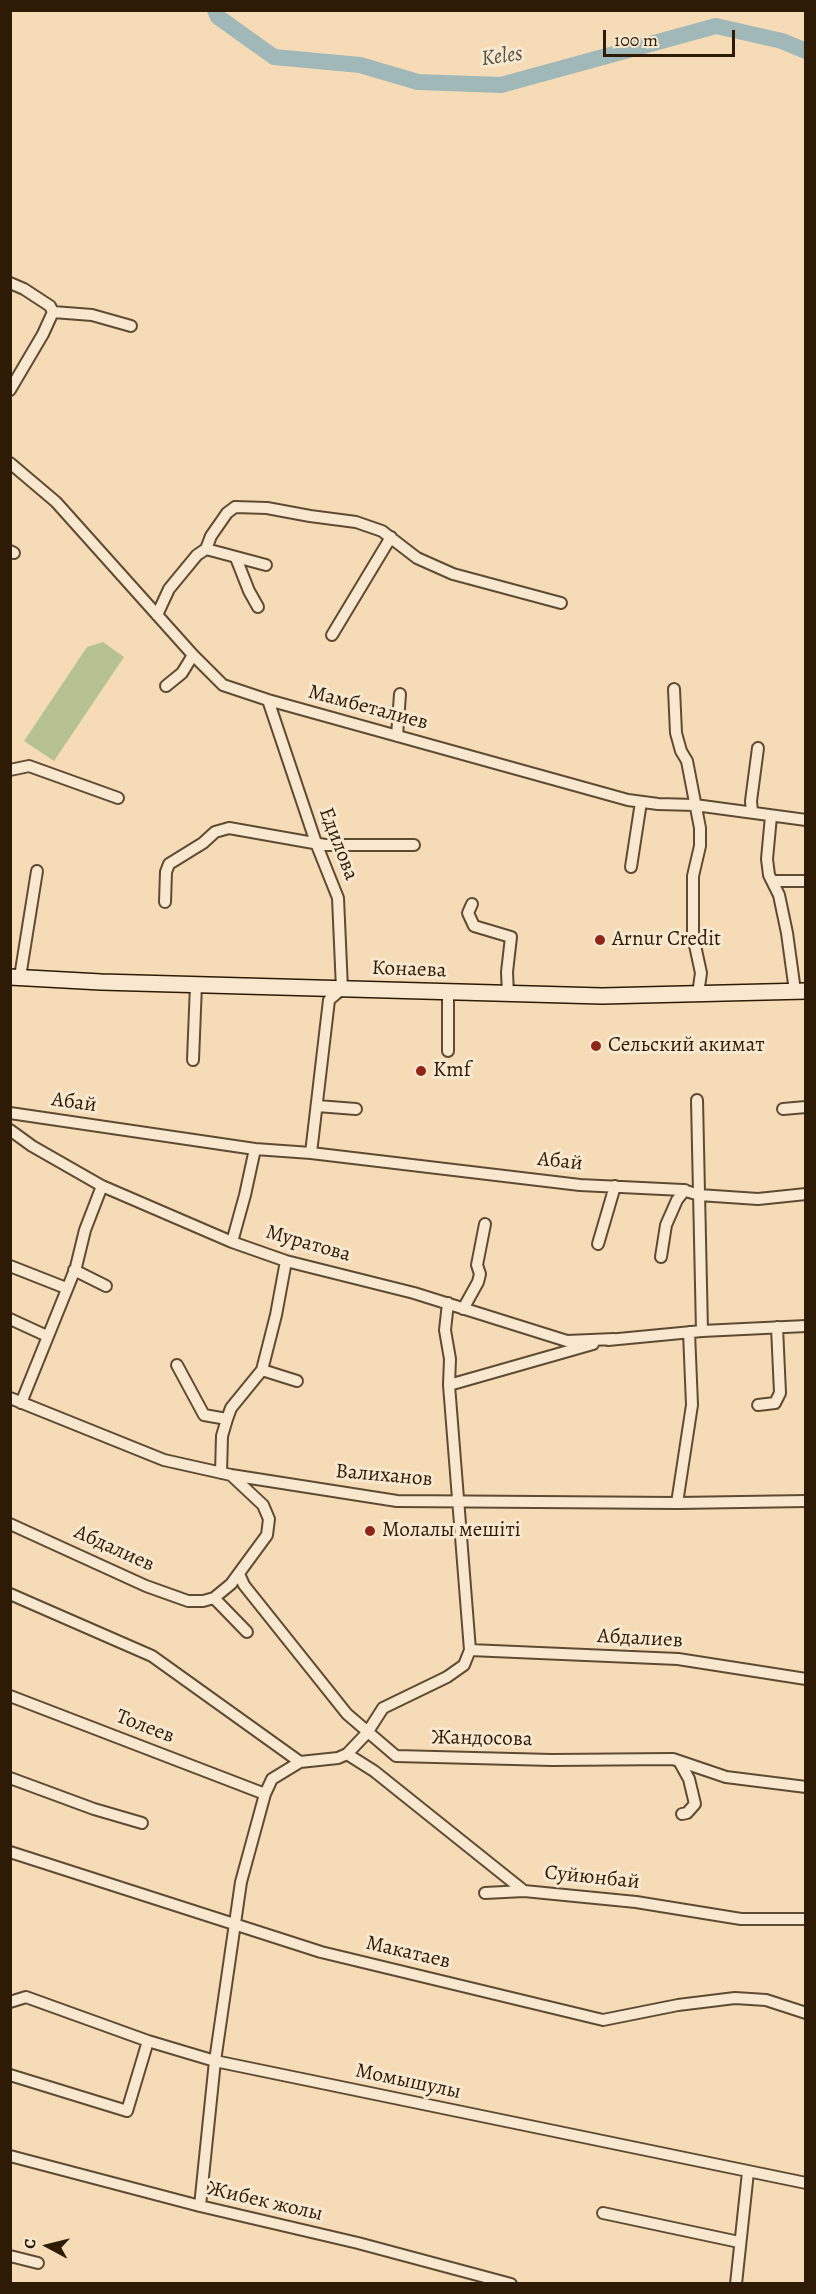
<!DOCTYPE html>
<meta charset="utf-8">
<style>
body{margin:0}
#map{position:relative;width:816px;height:2294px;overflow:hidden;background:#f5dcb7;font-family:Alegreya,serif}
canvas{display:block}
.frame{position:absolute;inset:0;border:12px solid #2d1b05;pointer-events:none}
.north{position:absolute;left:18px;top:2216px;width:60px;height:60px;-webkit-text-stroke:4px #f8e8d0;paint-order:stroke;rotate:277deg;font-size:16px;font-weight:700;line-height:24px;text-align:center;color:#2d1b05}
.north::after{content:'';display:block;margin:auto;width:21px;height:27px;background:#2d1b05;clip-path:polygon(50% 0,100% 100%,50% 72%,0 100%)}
.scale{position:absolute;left:603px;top:30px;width:132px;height:27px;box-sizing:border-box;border:3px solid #2d1b05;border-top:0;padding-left:8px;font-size:18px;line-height:21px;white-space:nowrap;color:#2d1b05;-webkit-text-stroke:4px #f8e8d0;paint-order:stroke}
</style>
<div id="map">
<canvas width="816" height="2294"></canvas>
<div class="frame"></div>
<div class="north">С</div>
<div class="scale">100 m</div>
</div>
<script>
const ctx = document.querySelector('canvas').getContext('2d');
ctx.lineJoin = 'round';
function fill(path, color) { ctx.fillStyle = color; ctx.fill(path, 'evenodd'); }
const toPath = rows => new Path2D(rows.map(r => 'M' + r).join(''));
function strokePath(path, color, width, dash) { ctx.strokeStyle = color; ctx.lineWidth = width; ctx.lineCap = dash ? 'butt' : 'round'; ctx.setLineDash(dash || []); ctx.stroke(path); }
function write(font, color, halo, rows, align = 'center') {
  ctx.font = font + ' Alegreya,serif'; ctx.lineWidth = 6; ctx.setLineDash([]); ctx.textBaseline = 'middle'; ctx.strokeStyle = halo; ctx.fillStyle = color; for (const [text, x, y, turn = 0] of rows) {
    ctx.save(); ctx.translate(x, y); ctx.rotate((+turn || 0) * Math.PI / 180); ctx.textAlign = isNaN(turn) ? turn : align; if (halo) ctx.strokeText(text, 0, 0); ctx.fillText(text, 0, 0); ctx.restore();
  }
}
fill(toPath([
 [103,642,124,657,54,761,24,741,87,647]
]), '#b7c292');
strokePath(toPath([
 [215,10,218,17,274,57,360,65,418,82,501,85,716,26,782,41,806,51]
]), '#a0b9b8', 16);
const minor = toPath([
 [10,283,24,289,50,306,53,312,43,334,10,390],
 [53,312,92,315,131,326],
 [10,463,56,502,193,655,223,685,268,700,628,800,658,804,695,805,806,820],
 [206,549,266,565],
 [10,551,14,553],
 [236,558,249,591,258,607],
 [157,615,169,589,197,555,206,549,211,536,227,513,235,507,267,508,310,516,356,522,382,531,417,558,453,574,561,603],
 [332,635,391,537],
 [166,686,182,673,193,655],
 [674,689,676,733,681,751,687,761,700,828,700,846,693,876,693,936,701,973,698,994],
 [268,700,316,843,338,898,342,989,329,1000,311,1153],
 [397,736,400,694],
 [10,770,29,766,118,798],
 [752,812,751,801,758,748],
 [771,816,767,859,769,875,779,895,787,933,795,991],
 [631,867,641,802],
 [774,881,806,881],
 [165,902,166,872,169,864,203,843,215,832,229,828,325,845,414,845],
 [472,904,468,913,474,926,511,937,507,972,508,994],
 [20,977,37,871],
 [448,993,448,1051],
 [193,1060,196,985],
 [697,1100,702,1331],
 [317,1106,356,1109],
 [783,1109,806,1107],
 [10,1113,255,1149,311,1153,580,1185,683,1190,699,1195,758,1199,806,1194],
 [10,1130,32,1146,102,1186,232,1242,286,1261,414,1293,567,1341,614,1339],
 [232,1242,245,1195,255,1149],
 [598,1244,615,1186],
 [661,1257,666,1225,677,1200,685,1190],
 [10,1266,66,1288],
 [74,1270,106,1286],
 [463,1309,478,1282,480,1274,477,1265,485,1224],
 [10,1319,47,1336],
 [608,1340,702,1331,806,1326],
 [177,1365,204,1415,227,1419],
 [262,1370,297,1381],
 [449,1385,593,1344],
 [10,1398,164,1460,231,1475,397,1501,677,1503,806,1501],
 [21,1403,76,1267,85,1230,102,1186],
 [758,1405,775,1403,780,1393,777,1327],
 [221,1473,222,1436,227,1419,231,1408,262,1370,276,1315,286,1261],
 [677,1503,692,1405,689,1332],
 [10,1524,146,1586,188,1601,203,1601,214,1598,231,1584,267,1535,269,1519,263,1505,231,1475],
 [239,1574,244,1585,347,1714,396,1756,552,1760,673,1759,726,1777,806,1787],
 [10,1594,152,1656,300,1762],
 [214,1598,247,1632],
 [470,1650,678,1659,806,1679],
 [10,1696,265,1794],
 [347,1754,374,1771,524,1891,636,1902,741,1919,806,1919],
 [679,1761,689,1779,695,1804,687,1813,682,1814],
 [10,1778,94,1809,142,1823],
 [10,1852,321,1952,603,2020,678,2005,735,1998,766,2000,806,2013],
 [485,1893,524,1891],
 [10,2002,26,1997,148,2041,215,2061,806,2183],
 [10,2075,127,2111,148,2041],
 [10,2156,200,2206,358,2243,511,2284],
 [200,2206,215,2061,241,1882,265,1794,272,1779,300,1762,338,1758,347,1754,367,1733,383,1708,447,1677,464,1665,470,1650,449,1385,450,1359,445,1330,448,1303],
 [603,2213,739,2242],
 [10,2256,38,2263],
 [736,2284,748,2172]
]);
const secondary = toPath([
 [10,977,101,982,602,996,806,991]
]);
strokePath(minor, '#5f4b32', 14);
strokePath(secondary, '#2d1b05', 18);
strokePath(minor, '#f8e8d0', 10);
strokePath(secondary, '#f8e8d0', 15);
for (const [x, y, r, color] of [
 [600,940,6,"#8f2418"],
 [596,1046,6,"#8f2418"],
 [421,1071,6,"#8f2418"],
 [370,1531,6,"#8f2418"]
]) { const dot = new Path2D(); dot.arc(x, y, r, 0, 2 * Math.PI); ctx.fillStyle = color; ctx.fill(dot); strokePath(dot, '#f8e8d0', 2); }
write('21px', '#2d1b05', '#f8e8d0', [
 ["Мамбеталиев",368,708,15],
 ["Едилова",338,844,69],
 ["Конаева",409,970,2],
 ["Абай",74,1103,8],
 ["Абай",560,1162,6],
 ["Муратова",308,1244,16],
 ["Валиханов",384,1476,5],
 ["Абдалиев",114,1549,24],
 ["Абдалиев",640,1639,3],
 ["Толеев",145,1727,21],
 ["Жандосова",482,1739,1],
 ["Суйюнбай",592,1878,6],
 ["Макатаев",408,1953,13],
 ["Момышулы",408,2082,12],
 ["Жибек жолы",265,2202,13]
]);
write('21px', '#2d1b05', '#f8e8d0', [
 ["Arnur Credit",612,940],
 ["Сельский акимат",608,1046],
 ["Kmf",433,1071],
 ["Молалы мешіті",382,1531]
], 'left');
write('italic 22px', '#555244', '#f8e8d0', [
 ["Keles",502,57,-8]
]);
</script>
